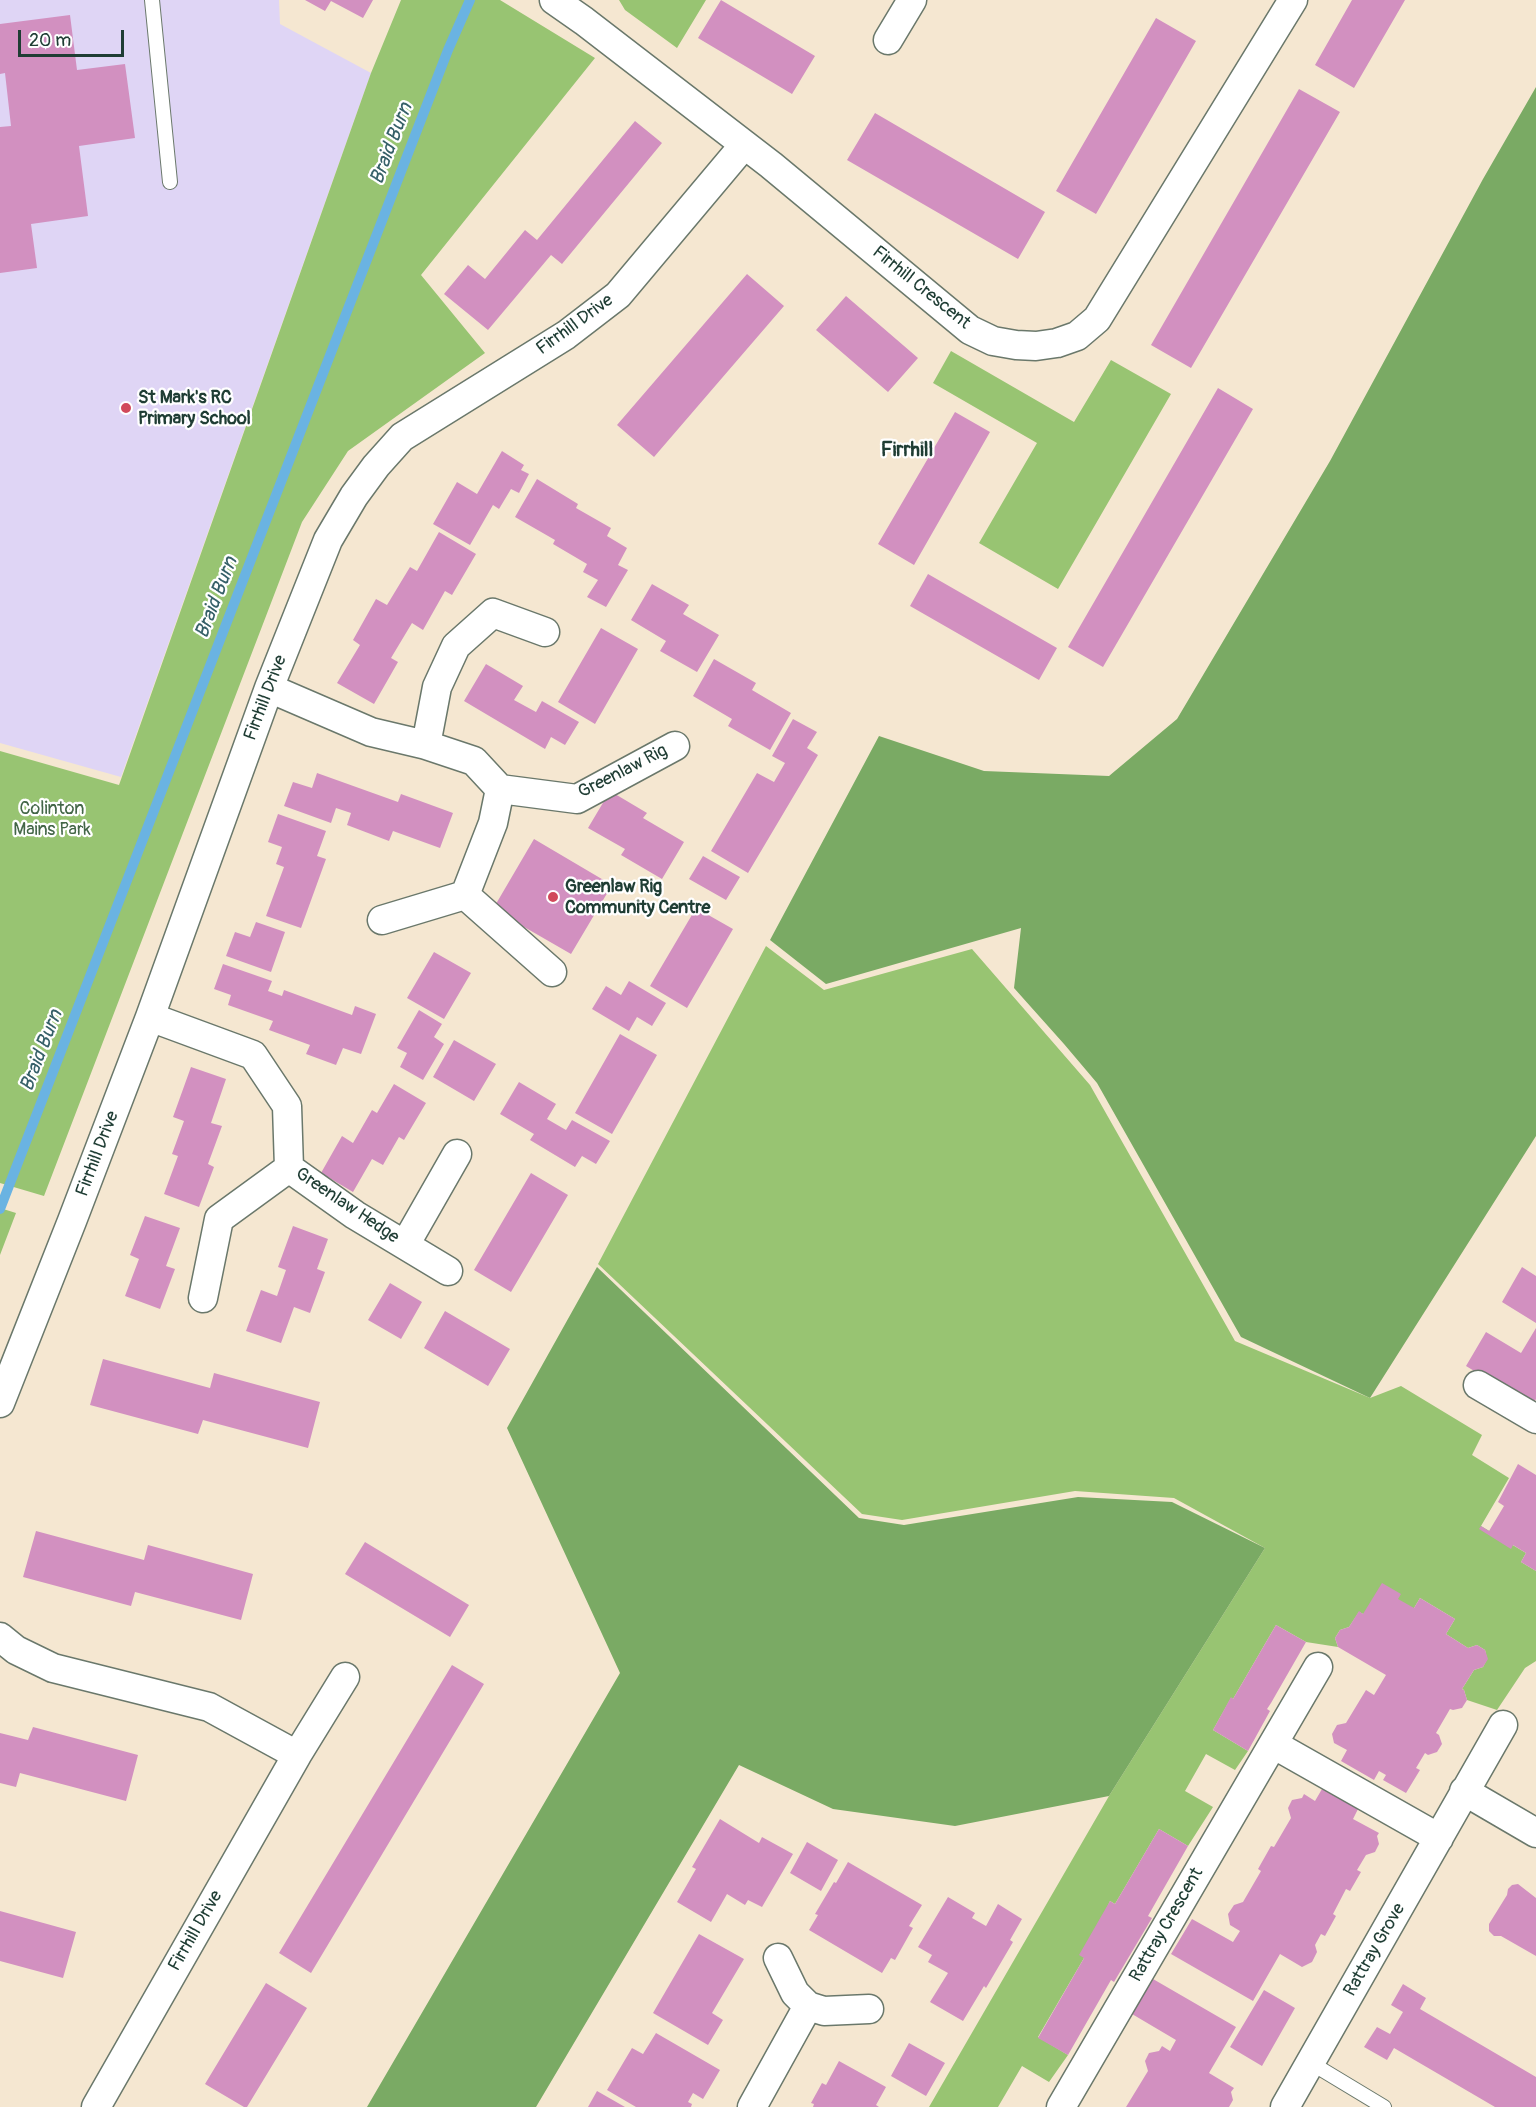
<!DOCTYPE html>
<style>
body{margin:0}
#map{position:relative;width:1536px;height:2107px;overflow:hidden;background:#f5e7d1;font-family:Pangolin,sans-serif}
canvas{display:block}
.scale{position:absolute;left:18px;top:30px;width:106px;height:27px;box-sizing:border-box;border:3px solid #1f3d34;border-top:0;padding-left:8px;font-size:18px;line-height:21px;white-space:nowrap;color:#1f3d34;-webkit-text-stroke:4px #fff;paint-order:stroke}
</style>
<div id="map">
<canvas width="1536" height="2107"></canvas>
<div class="scale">20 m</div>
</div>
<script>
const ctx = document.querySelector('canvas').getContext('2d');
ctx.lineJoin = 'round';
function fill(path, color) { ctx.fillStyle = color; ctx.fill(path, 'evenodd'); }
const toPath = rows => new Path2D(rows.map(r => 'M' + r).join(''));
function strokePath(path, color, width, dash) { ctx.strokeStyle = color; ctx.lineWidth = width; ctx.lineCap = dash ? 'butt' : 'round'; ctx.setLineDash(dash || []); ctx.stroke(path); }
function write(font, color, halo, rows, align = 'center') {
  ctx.font = font + ' Pangolin,sans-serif'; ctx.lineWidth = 4.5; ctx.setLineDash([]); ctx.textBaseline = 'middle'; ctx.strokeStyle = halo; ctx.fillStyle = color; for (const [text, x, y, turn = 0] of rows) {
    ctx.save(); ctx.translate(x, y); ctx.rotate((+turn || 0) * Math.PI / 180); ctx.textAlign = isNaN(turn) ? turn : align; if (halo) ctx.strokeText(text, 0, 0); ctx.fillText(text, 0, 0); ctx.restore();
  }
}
fill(toPath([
 [0,0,279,0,280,24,371,73,121,777,0,743]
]), '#dfd5f5');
fill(toPath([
 [401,0,500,0,595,58,421,275,485,353,348,451,302,522,44,1196,0,1183,0,751,119,785,371,73],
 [619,0,706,0,677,48,625,10],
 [951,351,1074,422,1111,360,1171,394,1058,589,979,543,1037,443,933,383],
 [766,946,824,990,972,949,1090,1085,1235,1341,1370,1398,1401,1386,1482,1435,1472,1455,1509,1478,1481,1526,1526,1553,1521,1562,1536,1571,1536,1661,1525,1668,1497,1710,1467,1700,1464,1690,1462,1689,1474,1670,1483,1667,1487,1659,1485,1650,1477,1645,1468,1648,1446,1634,1455,1619,1420,1598,1414,1608,1363,1614,1359,1612,1349,1627,1340,1630,1335,1638,1338,1647,1306,1642,1276,1625,1233,1699,1231,1698,1213,1730,1248,1751,1235,1770,1206,1754,1185,1791,1213,1807,1188,1846,1159,1829,1115,1904,1110,1901,1084,1958,1038,2037,1068,2055,1049,2082,1022,2066,998,2107,929,2107,1109,1796,1265,1548,1174,1498,1075,1491,902,1520,862,1514,598,1264],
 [0,1208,16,1213,0,1255]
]), '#98c472');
fill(toPath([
 [1536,87,1536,1136,1370,1398,1241,1337,1097,1083,1064,1044,1014,988,1021,928,826,984,770,940,879,736,984,771,1109,776,1177,719,1330,461,1483,179],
 [597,1267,859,1518,904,1525,1078,1497,1172,1502,1265,1548,1109,1796,955,1826,833,1809,739,1765,536,2107,367,2107,620,1673,507,1428]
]), '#7aaa64');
strokePath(toPath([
 [0,1209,448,50,470,0]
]), '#6ab3e2', 10);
fill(toPath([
 [305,0,373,0,363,18,331,1,325,11],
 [721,0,815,56,792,94,698,38],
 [1352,0,1405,0,1354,88,1315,65],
 [70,15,77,70,125,64,135,138,79,146,88,216,31,224,37,268,0,273,0,127,11,126,5,73,0,74,0,24],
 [1156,18,1196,41,1096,214,1056,191],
 [1299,89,1340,112,1191,368,1151,345],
 [875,113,1045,212,1018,259,847,160],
 [635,121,662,143,562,264,551,255,488,330,444,294,468,265,485,279,525,230,537,240],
 [747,274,784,306,654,457,617,425],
 [846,296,918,358,888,392,816,330],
 [1218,388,1253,409,1103,667,1068,647],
 [955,412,990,432,914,565,878,544],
 [502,451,524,465,521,470,529,474,519,493,511,489,499,509,493,505,470,545,433,524,457,482,477,494],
 [537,479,578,504,576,508,611,528,607,536,627,548,618,565,628,570,606,607,587,597,598,580,583,572,587,564,553,544,555,540,515,517],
 [439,532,476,554,452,595,445,591,423,630,412,623,391,658,398,662,374,704,337,683,360,645,353,640,376,599,387,605,410,567,417,571],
 [928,574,1057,648,1039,680,910,606],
 [652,584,689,605,683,614,719,635,697,672,660,651,666,641,631,620],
 [601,628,638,649,595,724,558,702],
 [714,659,756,683,752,690,791,713,770,750,728,726,732,719,693,696],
 [486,664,523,686,514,700,536,712,542,701,579,722,565,745,551,737,545,749,464,701],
 [793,719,817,732,807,748,818,755,748,873,711,851,757,773,774,782,785,763,772,756],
 [317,773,398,802,401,794,453,813,440,848,393,831,389,841,347,825,351,813,336,808,331,823,284,806,293,782,312,788],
 [610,791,647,813,643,818,684,842,662,879,621,855,625,849,588,828],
 [278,814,326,831,317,856,326,859,301,928,266,916,284,867,276,864,282,847,268,842],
 [534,839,612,885,571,954,493,909],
 [703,856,740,877,726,900,689,879],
 [696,908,733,929,687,1008,650,986],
 [256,922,285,932,271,972,226,956,235,932,250,937],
 [434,952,471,973,444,1019,407,998],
 [223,964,272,981,268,991,282,996,284,990,352,1015,355,1006,376,1014,361,1054,343,1048,336,1065,306,1054,310,1045,269,1030,273,1021,228,1005,231,995,214,989],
 [629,981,666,1003,652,1026,637,1017,629,1031,592,1009,606,986,621,995],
 [419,1010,442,1024,434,1037,444,1044,423,1080,400,1067,407,1053,397,1048],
 [620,1034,657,1055,612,1134,575,1113],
 [454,1040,496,1064,474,1101,433,1077],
 [191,1067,226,1079,211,1123,222,1126,208,1164,214,1167,199,1207,164,1194,178,1156,172,1154,184,1121,173,1117],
 [519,1082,556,1104,547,1119,566,1130,572,1120,610,1141,596,1164,582,1156,575,1167,530,1140,534,1134,500,1114],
 [394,1084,426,1103,404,1140,399,1137,383,1165,372,1159,353,1192,321,1173,342,1136,353,1143,372,1110,377,1113],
 [531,1173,568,1195,511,1292,474,1270],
 [145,1216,180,1228,166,1266,175,1269,160,1309,125,1296,139,1259,130,1255],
 [293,1226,328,1239,317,1269,325,1272,310,1313,294,1307,281,1343,246,1331,261,1290,277,1296,286,1270,278,1267],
 [1522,1267,1536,1276,1536,1323,1502,1302],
 [390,1283,422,1302,401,1339,368,1320],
 [445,1311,510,1349,488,1386,424,1348],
 [1536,1328,1536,1399,1532,1406,1466,1366,1486,1332,1521,1353],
 [103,1359,210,1388,214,1373,320,1402,308,1448,203,1420,198,1434,90,1405],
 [1518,1464,1536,1475,1536,1571,1521,1562,1526,1553,1513,1545,1511,1549,1479,1529,1481,1526,1489,1531,1504,1506,1498,1502],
 [36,1531,144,1560,148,1545,253,1574,241,1620,135,1592,131,1606,23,1577],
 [365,1542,469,1605,450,1637,345,1574],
 [1382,1583,1401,1594,1398,1599,1414,1608,1420,1598,1455,1619,1446,1634,1468,1648,1477,1645,1485,1650,1488,1659,1483,1667,1474,1670,1462,1689,1464,1690,1467,1700,1462,1708,1453,1710,1450,1709,1436,1733,1439,1735,1442,1744,1437,1752,1428,1755,1425,1753,1416,1768,1420,1770,1406,1793,1383,1780,1386,1775,1379,1771,1374,1780,1341,1761,1347,1750,1334,1743,1332,1734,1337,1725,1346,1723,1366,1690,1374,1695,1386,1675,1338,1647,1335,1638,1340,1630,1349,1627,1359,1611,1363,1614],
 [1276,1625,1306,1642,1271,1703,1267,1709,1270,1711,1248,1751,1213,1730,1231,1697,1233,1699],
 [452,1665,484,1684,311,1973,279,1953],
 [33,1727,138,1755,126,1801,20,1773,16,1787,0,1783,0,1733,28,1740],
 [1322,1789,1358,1809,1353,1819,1379,1833,1377,1836,1379,1844,1375,1852,1366,1855,1357,1870,1361,1872,1350,1891,1346,1889,1333,1914,1336,1916,1325,1936,1321,1934,1315,1945,1317,1952,1312,1962,1302,1967,1280,1954,1253,2001,1171,1954,1192,1919,1233,1942,1240,1931,1230,1925,1228,1914,1234,1905,1243,1902,1261,1871,1258,1869,1271,1846,1274,1847,1291,1818,1288,1808,1292,1800,1302,1798,1304,1794,1315,1801],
 [720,1819,759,1843,762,1837,793,1854,762,1907,748,1900,745,1905,727,1894,711,1922,677,1902,696,1869,692,1867],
 [1159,1829,1188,1846,1148,1916,1152,1918,1114,1982,1111,1980,1068,2055,1038,2038,1084,1958,1079,1955,1110,1901,1115,1904],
 [807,1842,838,1860,821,1891,790,1873],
 [848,1862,922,1905,909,1926,913,1928,895,1960,891,1958,882,1973,809,1930,818,1915,815,1914,834,1882,836,1883],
 [1518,1884,1536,1898,1536,1956,1501,1936,1494,1936,1489,1931,1489,1924,1507,1895,1508,1889,1512,1885],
 [948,1897,975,1913,972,1918,986,1926,998,1904,1022,1919,1010,1940,1013,1942,986,1988,984,1986,963,2021,930,2002,948,1973,928,1962,932,1955,918,1947],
 [0,1911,76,1932,63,1978,0,1961],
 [699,1934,744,1959,712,2013,723,2020,708,2045,653,2013],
 [1153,1979,1236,2027,1209,2073,1234,2088,1231,2092,1233,2100,1229,2107,1126,2107,1148,2071,1145,2061,1149,2053,1159,2051,1162,2046,1170,2051,1176,2040,1132,2014],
 [266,1983,307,2008,247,2107,244,2107,205,2084],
 [1403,1984,1426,1998,1420,2009,1536,2077,1536,2107,1495,2107,1394,2048,1387,2060,1364,2047,1377,2027,1390,2034,1403,2012,1391,2005],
 [1264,1990,1295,2008,1262,2066,1230,2047],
 [656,2033,720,2070,703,2099,693,2093,688,2102,692,2104,691,2107,636,2107,607,2090,632,2048,643,2054],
 [909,2043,945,2063,926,2096,891,2076],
 [839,2061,886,2087,876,2105,879,2107,813,2107,814,2104,811,2103,822,2083,826,2085],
 [597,2091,625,2107,588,2107]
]), '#d290c0');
const lane = toPath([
 [152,0,170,182],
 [1311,2063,1384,2107]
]);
const street = toPath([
 [554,0,584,21,771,165,970,330,993,341,1016,345,1036,346,1057,343,1077,336,1097,319,1293,0],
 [888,40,912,0],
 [269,688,371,732,426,745,474,761,500,789,493,823,465,895,552,972],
 [426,745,437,687,456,646,493,613,545,632],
 [500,789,577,799,675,746],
 [382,920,465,895],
 [150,1017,253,1055,287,1106,289,1168,355,1215,448,1271],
 [405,1245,457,1154],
 [203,1298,219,1219,289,1168],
 [1478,1385,1536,1419],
 [0,1403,72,1221,150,1017,269,688,328,540,354,496,376,466,402,437,566,335,618,295,744,145],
 [0,1637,16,1650,53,1668,209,1707,297,1755],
 [1273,1744,1318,1667],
 [1464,1791,1536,1833],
 [778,1958,795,1993,808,2006,824,2011,869,2009],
 [96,2107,297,1755,345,1677],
 [752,2107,808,2006],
 [1061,2107,1273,1744,1439,1838],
 [1285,2107,1503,1725]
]);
strokePath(lane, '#6a786b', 16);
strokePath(street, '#6a786b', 31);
strokePath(lane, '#fff', 14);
strokePath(street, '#fff', 28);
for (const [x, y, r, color] of [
 [126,408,6,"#d1495b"],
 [553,897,6,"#d1495b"]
]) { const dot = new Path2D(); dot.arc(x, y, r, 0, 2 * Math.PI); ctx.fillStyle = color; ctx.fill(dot); strokePath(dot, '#fff', 2); }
write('18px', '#1f3d34', '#fff', [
 ["Firrhill Crescent",921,288,39],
 ["Firrhill Drive",575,325,-36],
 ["Firrhill Drive",266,698,-69],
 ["Greenlaw Rig",623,772,-27],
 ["Firrhill Drive",98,1154,-69],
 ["Greenlaw Hedge",347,1206,34],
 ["Rattray Crescent",1167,1925,-60],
 ["Firrhill Drive",196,1931,-60],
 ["Rattray Grove",1375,1950,-60]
]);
write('bold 18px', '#1f3d34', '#fff', [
 ["St Mark's RC",138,398],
 ["Primary School",138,419],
 ["Greenlaw Rig",565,887],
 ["Community Centre",565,908]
], 'left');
write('18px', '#436647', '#fff', [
 ["Colinton",52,809],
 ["Mains Park",52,830]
]);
write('italic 20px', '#366068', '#fff', [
 ["Braid Burn",392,144,-69],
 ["Braid Burn",217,598,-69],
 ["Braid Burn",42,1051,-69]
]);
write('bold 20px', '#1f3d34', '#fff', [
 ["Firrhill",907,451]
]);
</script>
